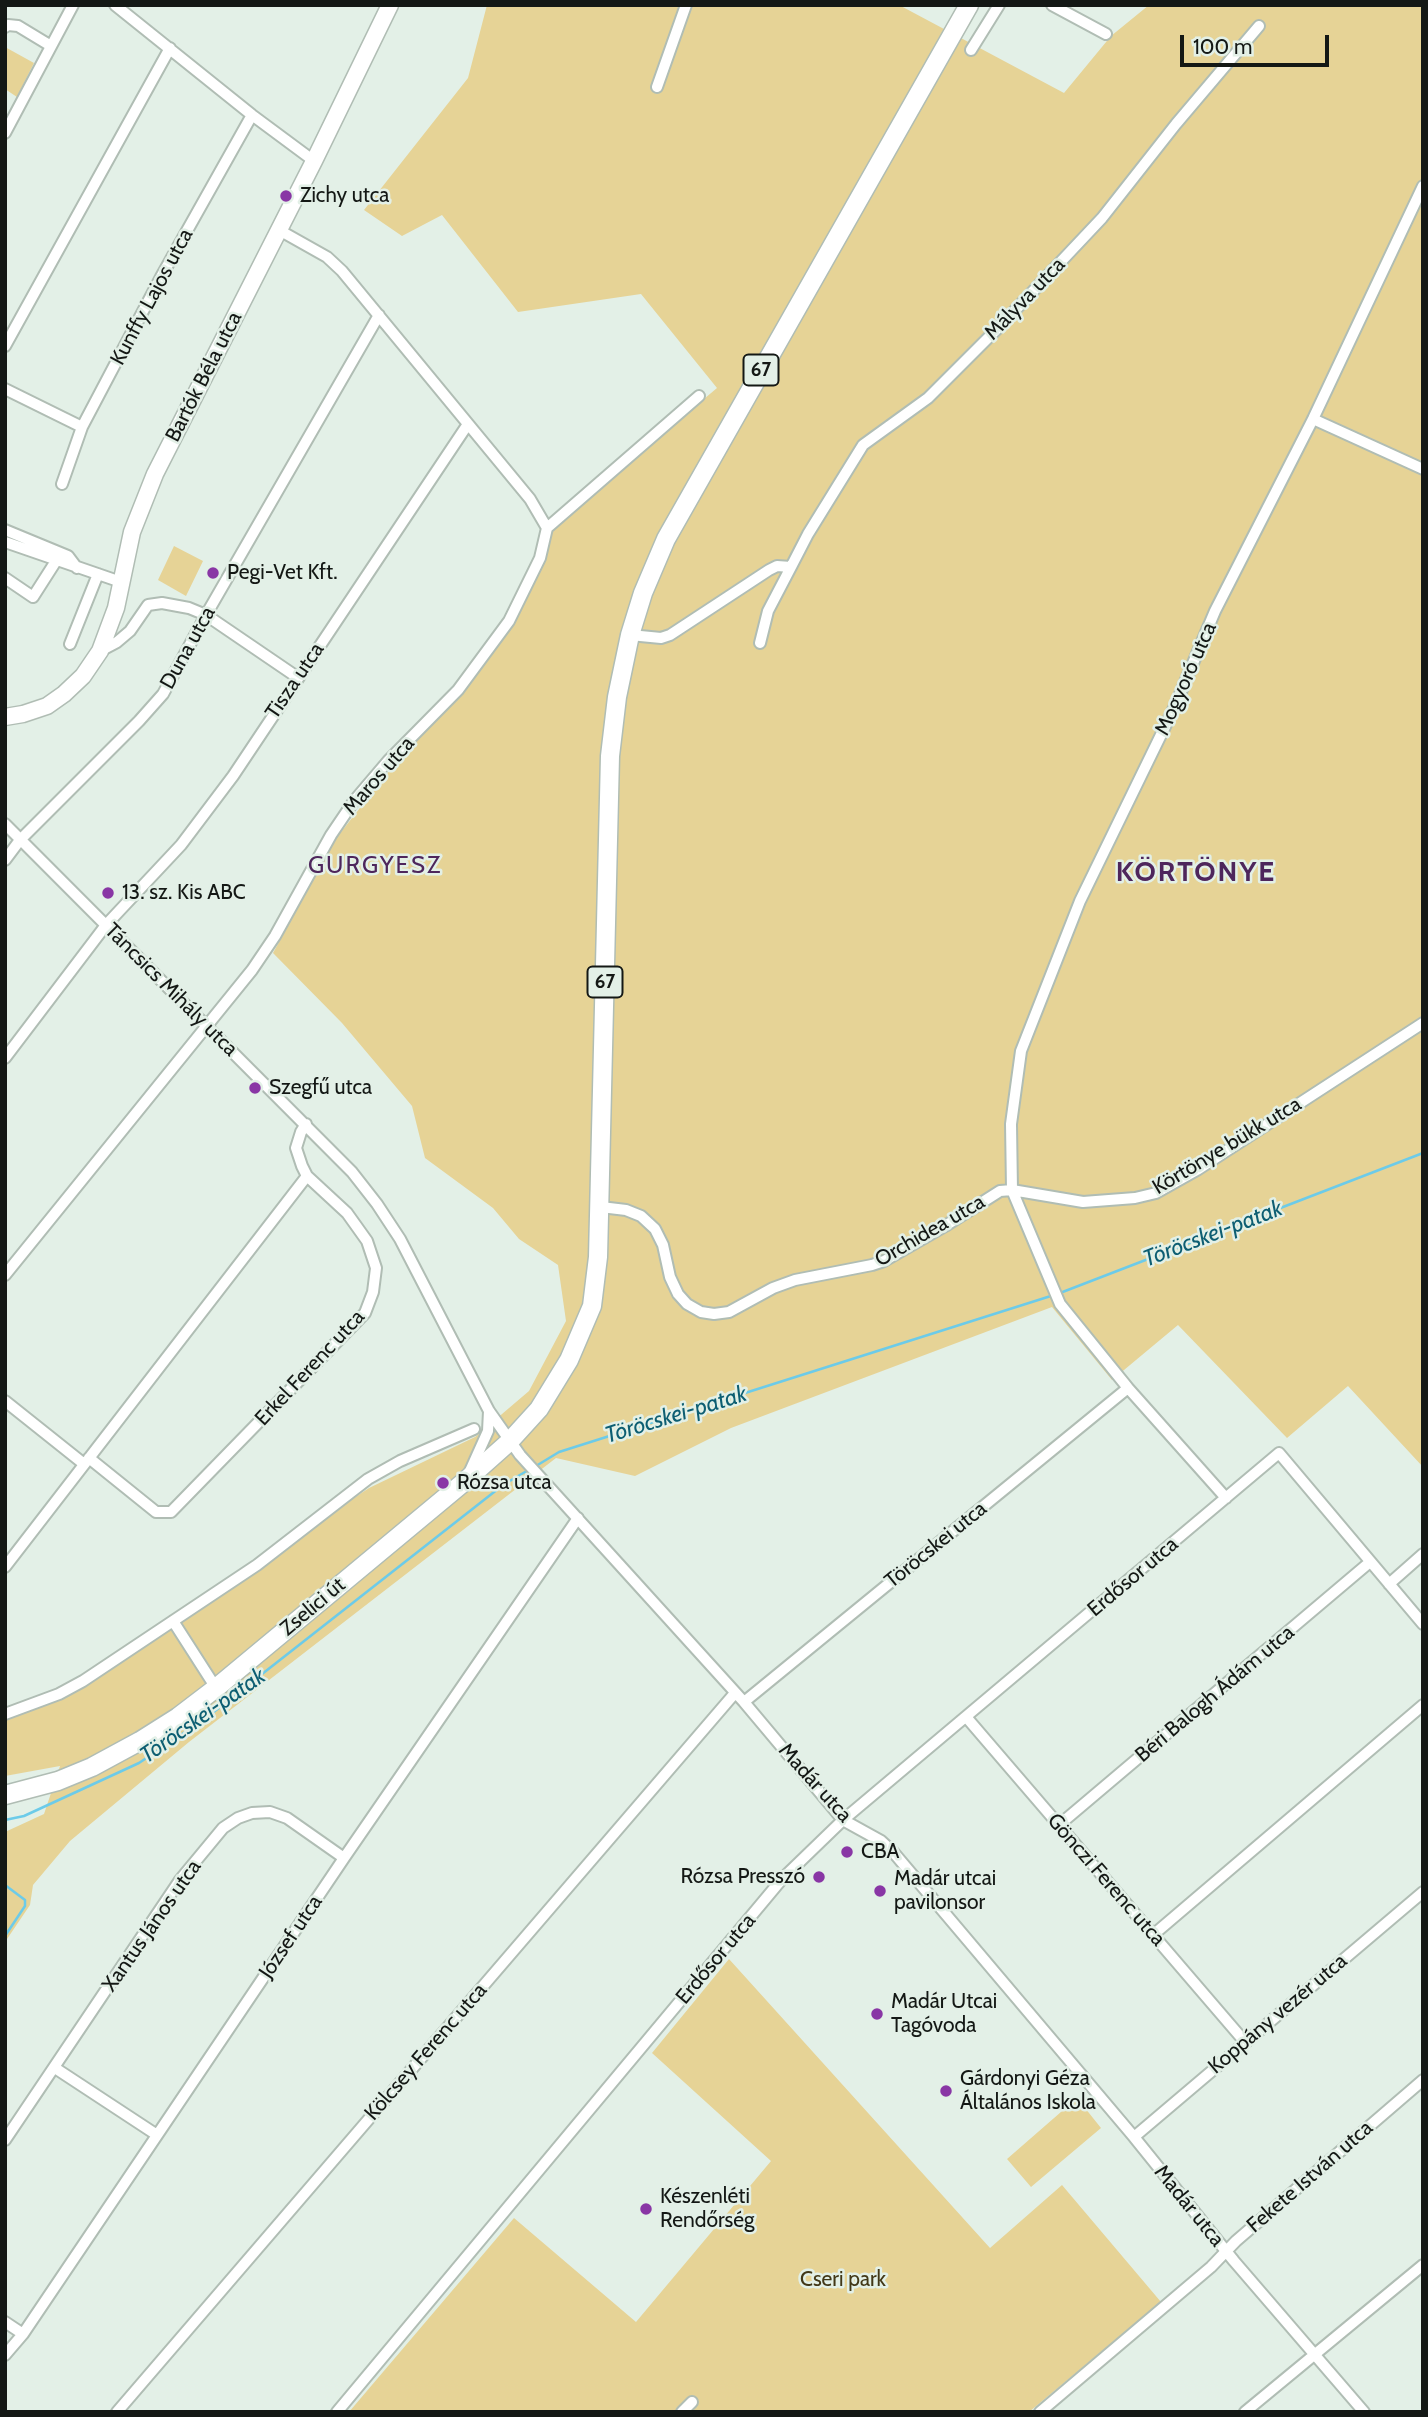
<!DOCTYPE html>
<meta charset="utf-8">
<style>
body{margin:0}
#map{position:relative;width:1428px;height:2417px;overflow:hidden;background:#e3f0e7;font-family:Cabin,sans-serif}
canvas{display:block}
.frame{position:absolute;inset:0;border:7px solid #141815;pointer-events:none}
.scale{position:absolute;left:1180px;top:35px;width:149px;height:32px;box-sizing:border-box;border:4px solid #141815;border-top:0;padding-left:9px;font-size:21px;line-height:24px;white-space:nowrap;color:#141815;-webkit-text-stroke:5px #e3f0e7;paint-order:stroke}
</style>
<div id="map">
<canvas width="1428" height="2417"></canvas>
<div class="frame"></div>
<div class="scale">100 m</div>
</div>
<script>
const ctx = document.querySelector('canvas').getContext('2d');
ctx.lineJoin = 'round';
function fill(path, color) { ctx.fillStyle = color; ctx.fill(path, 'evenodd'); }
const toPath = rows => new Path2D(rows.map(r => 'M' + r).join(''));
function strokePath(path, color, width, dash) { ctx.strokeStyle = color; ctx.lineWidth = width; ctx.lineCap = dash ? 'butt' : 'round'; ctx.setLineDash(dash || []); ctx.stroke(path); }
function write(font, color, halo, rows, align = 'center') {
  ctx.font = font + ' Cabin,sans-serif'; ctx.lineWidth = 5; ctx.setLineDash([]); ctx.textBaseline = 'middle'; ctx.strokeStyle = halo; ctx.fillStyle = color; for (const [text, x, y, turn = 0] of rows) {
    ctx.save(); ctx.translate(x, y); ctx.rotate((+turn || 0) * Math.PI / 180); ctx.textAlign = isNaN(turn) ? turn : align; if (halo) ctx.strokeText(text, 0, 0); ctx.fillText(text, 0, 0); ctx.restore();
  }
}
fill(toPath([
 [487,5,899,5,1064,93,1111,36,1149,5,1423,5,1423,1467,1348,1386,1287,1438,1178,1325,1112,1380,1052,1307,731,1428,635,1476,556,1458,189,1742,70,1841,33,1885,30,1905,5,1942,5,1832,44,1814,60,1766,5,1776,5,1709,81,1679,369,1488,475,1437,529,1391,566,1321,558,1265,519,1239,493,1208,425,1158,412,1106,342,1023,273,953,337,837,394,765,460,695,514,622,544,564,551,528,717,388,641,294,518,312,442,215,402,236,364,210,468,78],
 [5,47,34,63,17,97,5,89],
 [174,546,203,561,186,596,158,580],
 [729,1959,990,2248,1062,2185,1161,2302,1029,2412,349,2412,514,2218,636,2322,771,2161,652,2053],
 [1077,2098,1101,2128,1031,2187,1007,2159]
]), '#e6d396');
strokePath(toPath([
 [1060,1293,1423,1153],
 [536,1466,559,1452,1054,1295],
 [5,1820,24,1816,139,1763,206,1718,503,1485,530,1469],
 [5,1885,25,1900,25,1906,5,1936]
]), '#6ccbe9', 2.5);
const street = toPath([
 [115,5,252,115,314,161],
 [1052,5,1106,34],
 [5,27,8,25,18,26,51,46],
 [971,50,999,5],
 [657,87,686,5],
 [5,133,73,5],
 [5,346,170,48],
 [5,389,82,427],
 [1313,419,1423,469],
 [62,484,82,427,161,277,252,115],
 [547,528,699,396],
 [5,530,68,556,77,568],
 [5,542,121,582],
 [5,578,33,597,56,561],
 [630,635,661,638,670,635,769,570,777,566,791,567,808,534,863,445,928,398,1004,322,1102,218,1176,124,1259,26],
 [760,643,768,611,791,567],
 [70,644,98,574],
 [100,651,117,642,130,631,148,605,162,603,189,608,206,615,297,677],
 [5,824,352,1172,377,1204,400,1239,489,1411,520,1455,744,1702,843,1820,881,1841,894,1853,1134,2137,1234,2261,1364,2412],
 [5,860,20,840,139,721,163,694,206,615,379,315],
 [5,1058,106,925,181,845,233,776,468,424],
 [601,1207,626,1210,641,1216,655,1229,663,1245,670,1277,678,1294,687,1304,701,1312,714,1314,729,1312,773,1288,795,1280,872,1265,884,1261,945,1226,1000,1191,1012,1190,1083,1202,1135,1198,1156,1193,1197,1170,1423,1023],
 [5,1275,252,970,275,936,331,835,354,801,388,761,458,690,509,621,540,558,547,528,530,499,342,271,327,257,279,230],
 [5,1401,84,1464],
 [89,1458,156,1512,171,1512,365,1313,373,1292,376,1268,367,1241,347,1213,307,1176,302,1166,296,1148,301,1132,306,1124],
 [470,1471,488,1431,489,1411],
 [1226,1498,1128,1388,1060,1304,1012,1190,1011,1124,1021,1051,1080,901,1175,706,1215,611,1313,419,1423,186],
 [5,1567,307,1176],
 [1389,1584,1423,1554],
 [173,1621,216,1688],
 [744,1702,1128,1388],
 [5,1714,59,1694,83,1681,257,1565,368,1479,400,1461,474,1429],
 [967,1718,1245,2042],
 [1059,1825,1370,1562],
 [1153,1935,1423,1705],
 [55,2068,157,2135],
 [1134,2137,1423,1892],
 [5,2140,180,1880,223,1828,238,1818,252,1813,270,1812,287,1818,344,1858],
 [5,2322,23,2334],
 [5,2355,23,2334,344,1858,578,1518],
 [117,2412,735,1693],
 [337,2412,782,1879,843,1820,1279,1453,1423,1624],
 [682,2412,692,2402],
 [1040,2412,1211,2267,1236,2241,1423,2080],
 [1245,2412,1423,2265]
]);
const secondary = toPath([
 [5,717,23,714,47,706,64,694,83,676,100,651,116,608,132,532,155,474,314,161,390,5]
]);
const primary = toPath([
 [5,1795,58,1781,92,1767,140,1741,178,1717,216,1688,464,1482,509,1442,539,1409,569,1360,592,1306,598,1257,610,756,617,697,630,635,643,593,666,539,969,5]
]);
strokePath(street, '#b0bdb4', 14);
strokePath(secondary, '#b0bdb4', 19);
strokePath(primary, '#b0bdb4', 21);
strokePath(street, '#fff', 10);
strokePath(secondary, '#fff', 16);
strokePath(primary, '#fff', 18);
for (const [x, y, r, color] of [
 [286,196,7,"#8936a5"],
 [213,573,7,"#8936a5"],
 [108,893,7,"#8936a5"],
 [255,1088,7,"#8936a5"],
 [443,1483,7,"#8936a5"],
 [847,1852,7,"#8936a5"],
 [819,1877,7,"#8936a5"],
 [880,1891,7,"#8936a5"],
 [877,2014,7,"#8936a5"],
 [946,2091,7,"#8936a5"],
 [646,2209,7,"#8936a5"]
]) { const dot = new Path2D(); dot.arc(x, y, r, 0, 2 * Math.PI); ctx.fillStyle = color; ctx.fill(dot); strokePath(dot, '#e3f0e7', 2.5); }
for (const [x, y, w] of [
 [761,370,35],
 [605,982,35]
]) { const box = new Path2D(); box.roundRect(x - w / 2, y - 15.5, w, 31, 5); ctx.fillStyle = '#e3f0e7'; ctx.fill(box); strokePath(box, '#141815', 2); }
write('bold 19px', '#141815', null, [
 ["67",761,370],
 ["67",605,982]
]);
write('21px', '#141815', '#e3f0e7', [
 ["Zichy utca",300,196],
 ["Pegi-Vet Kft.",227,573],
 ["13. sz. Kis ABC",122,893],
 ["Szegfű utca",269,1088],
 ["Rózsa utca",457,1483],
 ["CBA",861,1852],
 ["Rózsa Presszó",805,1877,"right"],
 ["Madár utcai",894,1879],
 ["pavilonsor",894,1903],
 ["Madár Utcai",891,2002],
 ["Tagóvoda",891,2026],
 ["Gárdonyi Géza",960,2079],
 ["Általános Iskola",960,2103],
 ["Készenléti",660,2197],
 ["Rendőrség",660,2221]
], 'left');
write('21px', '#141815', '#e3f0e7', [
 ["Kunffy Lajos utca",152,297,-62],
 ["Mályva utca",1025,299,-46],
 ["Bartók Béla utca",204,377,-63],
 ["Duna utca",188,648,-61],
 ["Mogyoró utca",1186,679,-66],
 ["Tisza utca",295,681,-56],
 ["Maros utca",379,776,-49],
 ["Táncsics Mihály utca",171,990,45],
 ["Körtönye bükk utca",1227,1146,-31],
 ["Orchidea utca",930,1231,-30],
 ["Erkel Ferenc utca",310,1368,-47],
 ["Töröcskei utca",936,1545,-39],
 ["Erdősor utca",1133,1577,-40],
 ["Zselici út",313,1607,-40],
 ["Béri Balogh Ádám utca",1215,1694,-40],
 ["Madár utca",815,1783,48],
 ["Gönczi Ferenc utca",1106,1880,49],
 ["Xantus János utca",152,1926,-55],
 ["József utca",291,1937,-56],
 ["Erdősor utca",716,1959,-50],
 ["Koppány vezér utca",1278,2014,-40],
 ["Kölcsey Ferenc utca",426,2052,-49],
 ["Fekete István utca",1310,2177,-41],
 ["Madár utca",1189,2206,51]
]);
write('21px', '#423817', '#e3f0e7', [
 ["Cseri park",843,2280]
]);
write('italic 23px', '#0d5e72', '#e3f0e7', [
 ["Töröcskei-patak",1213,1234,-21],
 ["Töröcskei-patak",676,1415,-17],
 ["Töröcskei-patak",203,1716,-35]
]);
ctx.letterSpacing = '2px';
write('24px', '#4e265c', '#e3f0e7', [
 ["GURGYESZ",375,866]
]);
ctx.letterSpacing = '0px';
ctx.letterSpacing = '2px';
write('bold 28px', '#4e265c', '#e3f0e7', [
 ["KÖRTÖNYE",1196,873]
]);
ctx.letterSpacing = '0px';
</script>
